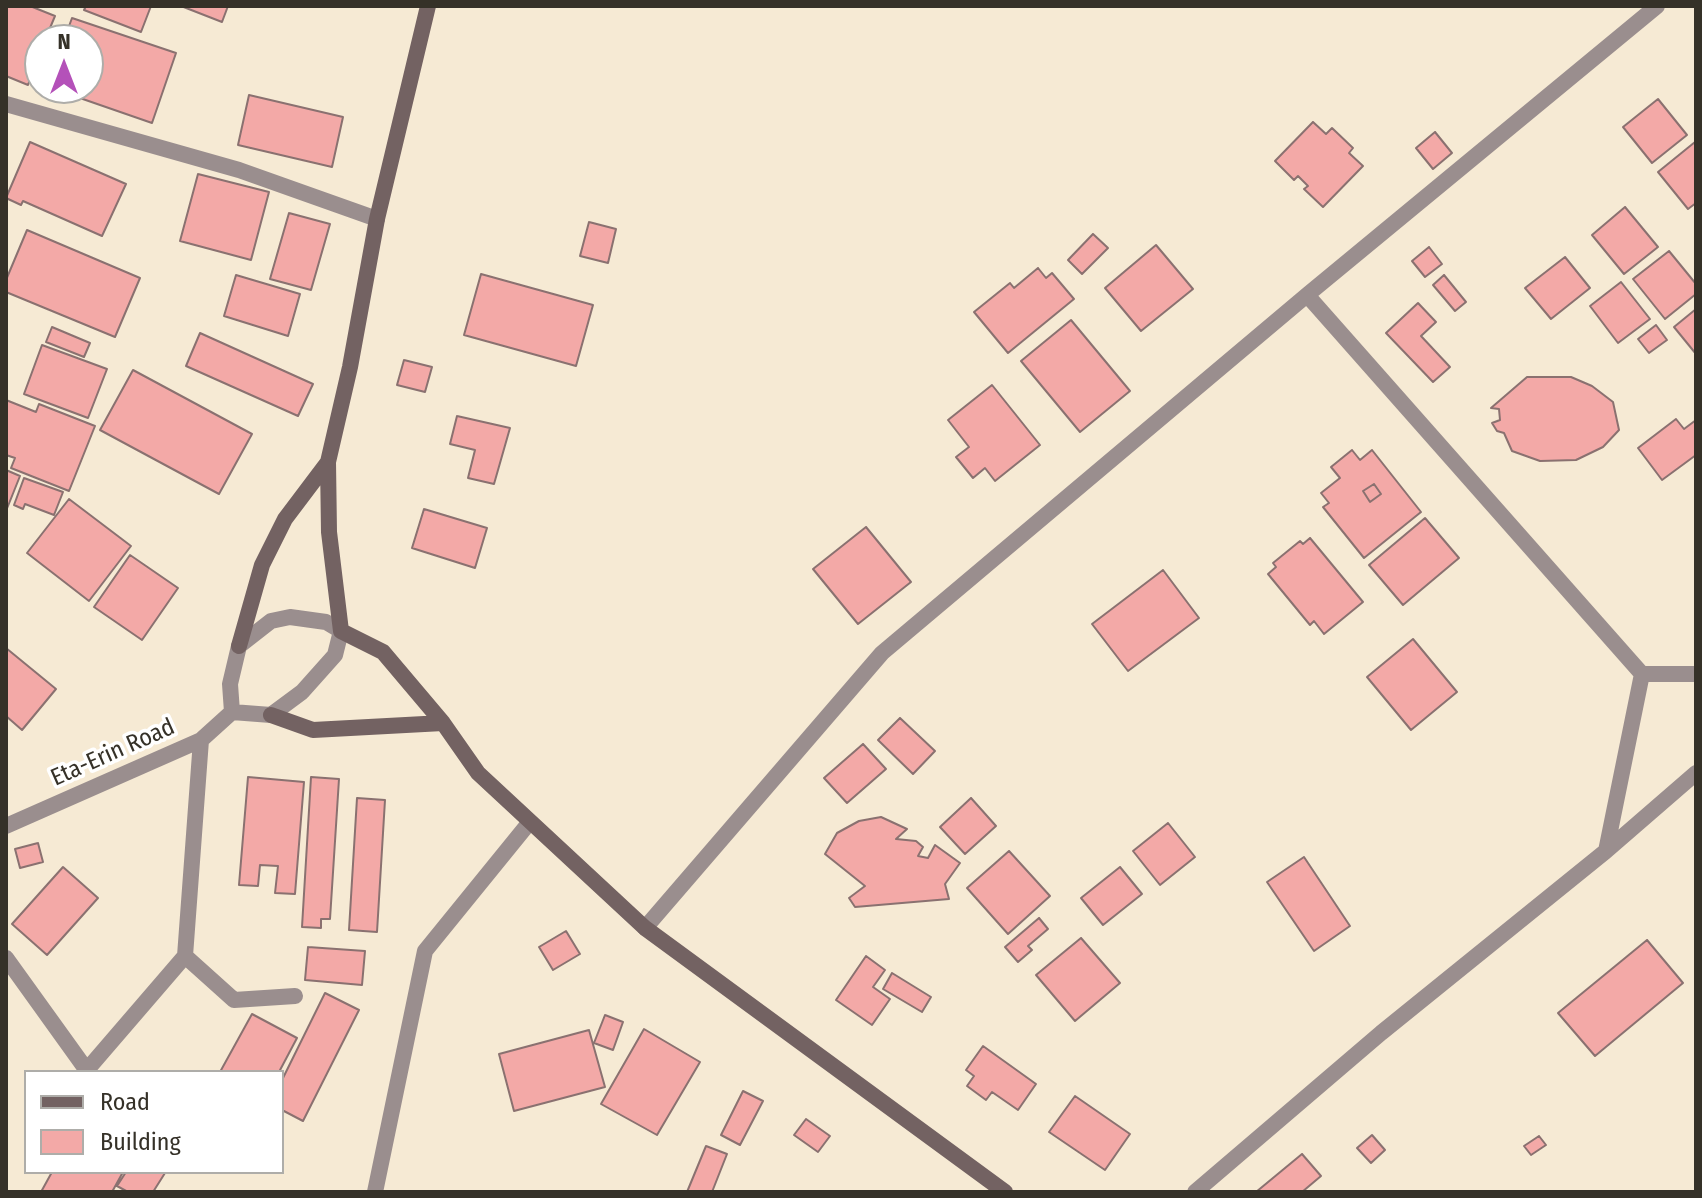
<!DOCTYPE html>
<style>
body{margin:0}
#map{position:relative;width:1702px;height:1198px;overflow:hidden;background:#f6ead4;font-family:"Fira Sans Condensed",sans-serif}
canvas{display:block}
.frame{position:absolute;inset:0;border:8px solid #353128;pointer-events:none}
.legend{position:absolute;left:24px;top:1070px;width:260px;height:104px;box-sizing:border-box;background:#fff;border:2px solid #aeada9;margin:0;padding:10px 14px;list-style:none;font-size:24px;color:#353128}
.legend li{display:flex;align-items:center;gap:16px;height:40px}
.legend b{width:40px;border:2px solid #aeada9}
.north{position:absolute;left:24px;top:24px;width:80px;height:80px;box-sizing:border-box;background:#fff;border:2px solid #aeada9;border-radius:50%;rotate:0deg;font-size:22px;font-weight:700;line-height:32px;text-align:center;color:#353128}
.north::after{content:'';display:block;margin:auto;width:28px;height:36px;background:#b451b9;clip-path:polygon(50% 0,100% 100%,50% 72%,0 100%)}
</style>
<div id="map">
<canvas width="1702" height="1198"></canvas>
<div class="frame"></div>
<ul class="legend">
<li><b style="height:10px;background:#736262"></b>Road</li>
<li><b style="height:22px;background:#f3a9a7"></b>Building</li>
</ul>
<div class="north">N</div>
</div>
<script>
const ctx = document.querySelector('canvas').getContext('2d');
ctx.lineJoin = 'round';
function fill(path, color) { ctx.fillStyle = color; ctx.fill(path, 'evenodd'); }
const toPath = rows => new Path2D(rows.map(r => 'M' + r).join(''));
function strokePath(path, color, width, dash) { ctx.strokeStyle = color; ctx.lineWidth = width; ctx.lineCap = dash ? 'butt' : 'round'; ctx.setLineDash(dash || []); ctx.stroke(path); }
function write(font, color, halo, rows, align = 'center') {
  ctx.font = font + ' "Fira Sans Condensed",sans-serif'; ctx.lineWidth = 7; ctx.setLineDash([]); ctx.textBaseline = 'middle'; ctx.strokeStyle = halo; ctx.fillStyle = color; for (const [text, x, y, turn = 0] of rows) {
    ctx.save(); ctx.translate(x, y); ctx.rotate((+turn || 0) * Math.PI / 180); ctx.textAlign = isNaN(turn) ? turn : align; if (halo) ctx.strokeText(text, 0, 0); ctx.fillText(text, 0, 0); ctx.restore();
  }
}
const building = toPath([
 [6,6,30,6,55,16,45,40,40,40,40,53,28,85,6,76,6,6],
 [86,6,151,6,141,32,84,10,86,6],
 [181,6,228,6,222,22,181,6],
 [72,18,176,53,152,123,51,88,88,88,88,40,64,40,72,18],
 [249,95,343,117,332,167,238,145,249,95],
 [1658,99,1687,135,1652,163,1623,127,1658,99],
 [1313,122,1326,134,1332,128,1353,148,1349,153,1363,166,1323,207,1304,189,1308,186,1298,176,1294,180,1275,161,1313,122],
 [1435,132,1452,153,1433,169,1416,148,1435,132],
 [30,142,126,184,102,236,23,201,21,205,6,198,30,142],
 [1695,142,1696,203,1688,209,1658,172,1695,142],
 [198,174,269,192,251,260,180,241,198,174],
 [1625,207,1658,247,1624,274,1592,235,1625,207],
 [289,213,330,224,311,290,270,279,289,213],
 [589,222,616,229,608,263,580,256,589,222],
 [27,230,140,278,115,337,6,292,6,280,27,230],
 [1093,234,1108,248,1082,274,1068,260,1093,234],
 [1156,245,1193,289,1141,331,1105,288,1156,245],
 [1429,247,1442,264,1425,277,1412,261,1429,247],
 [1669,251,1696,284,1696,294,1665,319,1633,279,1669,251],
 [1565,257,1590,288,1551,319,1525,288,1565,257],
 [1038,268,1046,278,1052,273,1074,299,1008,353,974,312,1010,283,1014,288,1038,268],
 [481,274,593,305,576,366,464,335,481,274],
 [236,275,300,294,288,336,224,316,236,275],
 [1444,275,1466,302,1455,311,1433,285,1444,275],
 [1621,282,1650,319,1618,343,1590,306,1621,282],
 [1418,303,1436,322,1421,336,1450,367,1433,382,1386,333,1418,303],
 [1696,309,1696,354,1674,327,1696,309],
 [1071,320,1130,391,1080,432,1021,361,1071,320],
 [1656,325,1667,340,1649,353,1638,339,1656,325],
 [52,327,90,343,84,357,46,342,52,327],
 [200,333,313,384,298,416,186,366,200,333],
 [42,345,107,369,88,418,24,394,42,345],
 [404,360,432,367,425,392,397,385,404,360],
 [133,370,252,434,219,494,100,430,133,370],
 [1527,377,1571,377,1592,386,1613,402,1619,430,1603,447,1576,460,1540,461,1512,451,1504,433,1497,431,1492,423,1500,420,1499,409,1491,408,1527,377],
 [992,385,1040,445,995,481,985,468,973,478,956,457,969,447,948,420,992,385],
 [6,400,36,412,39,404,95,426,69,491,11,468,15,458,6,455,6,400],
 [457,416,510,428,494,484,468,478,475,450,450,444,457,416],
 [1676,419,1684,429,1696,420,1696,455,1662,480,1638,448,1676,419],
 [1352,450,1360,460,1372,450,1421,512,1364,558,1323,507,1329,503,1321,493,1340,478,1331,467,1352,450],
 [1374,484,1381,494,1370,502,1363,491,1374,484],
 [6,470,20,476,6,511,6,470],
 [24,478,63,492,54,515,25,504,23,509,14,505,24,478],
 [1374,484,1381,494,1370,502,1363,491,1374,484],
 [69,499,131,546,89,601,27,553,69,499],
 [424,509,487,528,475,568,412,548,424,509],
 [1425,518,1459,558,1403,605,1369,565,1425,518],
 [866,527,911,582,858,624,813,569,866,527],
 [1310,538,1363,602,1324,634,1314,621,1310,625,1268,574,1276,567,1273,563,1300,541,1303,544,1310,538],
 [130,555,178,588,142,640,94,607,130,555],
 [1163,570,1199,618,1128,671,1092,624,1163,570],
 [1413,639,1457,692,1411,730,1367,677,1413,639],
 [6,648,56,689,22,730,6,716,6,648],
 [900,718,935,751,913,774,878,740,900,718],
 [863,744,886,769,847,803,824,778,863,744],
 [248,777,304,782,295,894,275,893,278,866,260,865,258,886,239,885,248,777],
 [311,777,339,779,330,919,321,919,321,928,302,927,311,777],
 [357,798,385,800,377,932,349,930,357,798],
 [971,798,996,826,965,854,940,827,971,798],
 [881,817,907,829,896,839,916,841,923,847,918,856,928,858,935,845,960,863,945,884,949,899,855,907,849,898,865,886,825,854,837,833,859,821,881,817],
 [1168,823,1195,857,1160,885,1133,851,1168,823],
 [38,843,43,862,20,868,15,849,38,843],
 [1009,851,1050,896,1008,934,967,888,1009,851],
 [1304,857,1350,926,1314,951,1267,882,1304,857],
 [63,867,98,898,47,955,12,924,63,867],
 [1120,867,1142,894,1103,925,1081,898,1120,867],
 [1039,918,1048,929,1028,946,1032,950,1018,962,1005,947,1039,918],
 [566,931,580,954,553,970,539,947,566,931],
 [1081,938,1120,983,1075,1021,1036,975,1081,938],
 [1647,940,1683,983,1595,1056,1558,1013,1647,940],
 [308,947,365,951,362,985,305,980,308,947],
 [866,956,885,970,873,987,890,999,872,1025,836,1000,866,956],
 [892,973,931,997,922,1012,883,989,892,973],
 [325,993,359,1010,303,1121,282,1110,282,1080,325,993],
 [252,1014,297,1038,279,1072,220,1072,252,1014],
 [605,1015,623,1022,613,1050,594,1043,605,1015],
 [644,1029,700,1062,657,1135,601,1104,644,1029],
 [589,1030,605,1087,514,1111,499,1054,589,1030],
 [983,1046,1036,1084,1018,1110,992,1092,986,1100,967,1086,974,1076,966,1070,983,1046],
 [743,1091,763,1101,740,1145,721,1135,743,1091],
 [1075,1096,1130,1134,1105,1170,1049,1132,1075,1096],
 [806,1119,830,1136,818,1152,794,1135,806,1119],
 [1372,1135,1385,1150,1371,1163,1357,1148,1372,1135],
 [1539,1136,1546,1145,1531,1155,1524,1146,1539,1136],
 [706,1146,727,1154,712,1192,687,1192,706,1146],
 [1302,1154,1321,1176,1302,1192,1256,1192,1302,1154],
 [52,1172,123,1172,112,1192,41,1192,52,1172],
 [126,1172,164,1172,165,1173,153,1192,128,1192,117,1186,126,1172]
]);
fill(building, '#f3a9a7');
strokePath(building, '#8a7170', 2);
strokePath(toPath([
 [6,104,239,170,377,219],
 [1307,295,1642,674,1696,674],
 [290,617,326,622,341,631,335,655,302,692,271,715,232,712,230,684,239,646,271,621,290,617],
 [6,826,201,740,232,712],
 [1606,851,1642,674],
 [645,928,882,653,1307,295,1657,6],
 [185,956,234,1000,295,996],
 [6,958,88,1072],
 [86,1071,185,956,201,740],
 [375,1192,425,951,529,823],
 [1195,1192,1381,1033,1606,851,1696,773]
]), '#9a8e8e', 16);
strokePath(toPath([
 [428,6,377,219,350,367,328,462,329,532,341,631,383,652,443,723,478,773,645,928,1005,1192],
 [239,646,262,565,285,519,328,462],
 [271,715,313,730,443,723]
]), '#736262', 16);
write('24px', '#353128', '#fff', [
 ["Eta-Erin Road",113,753,-24]
]);
</script>
